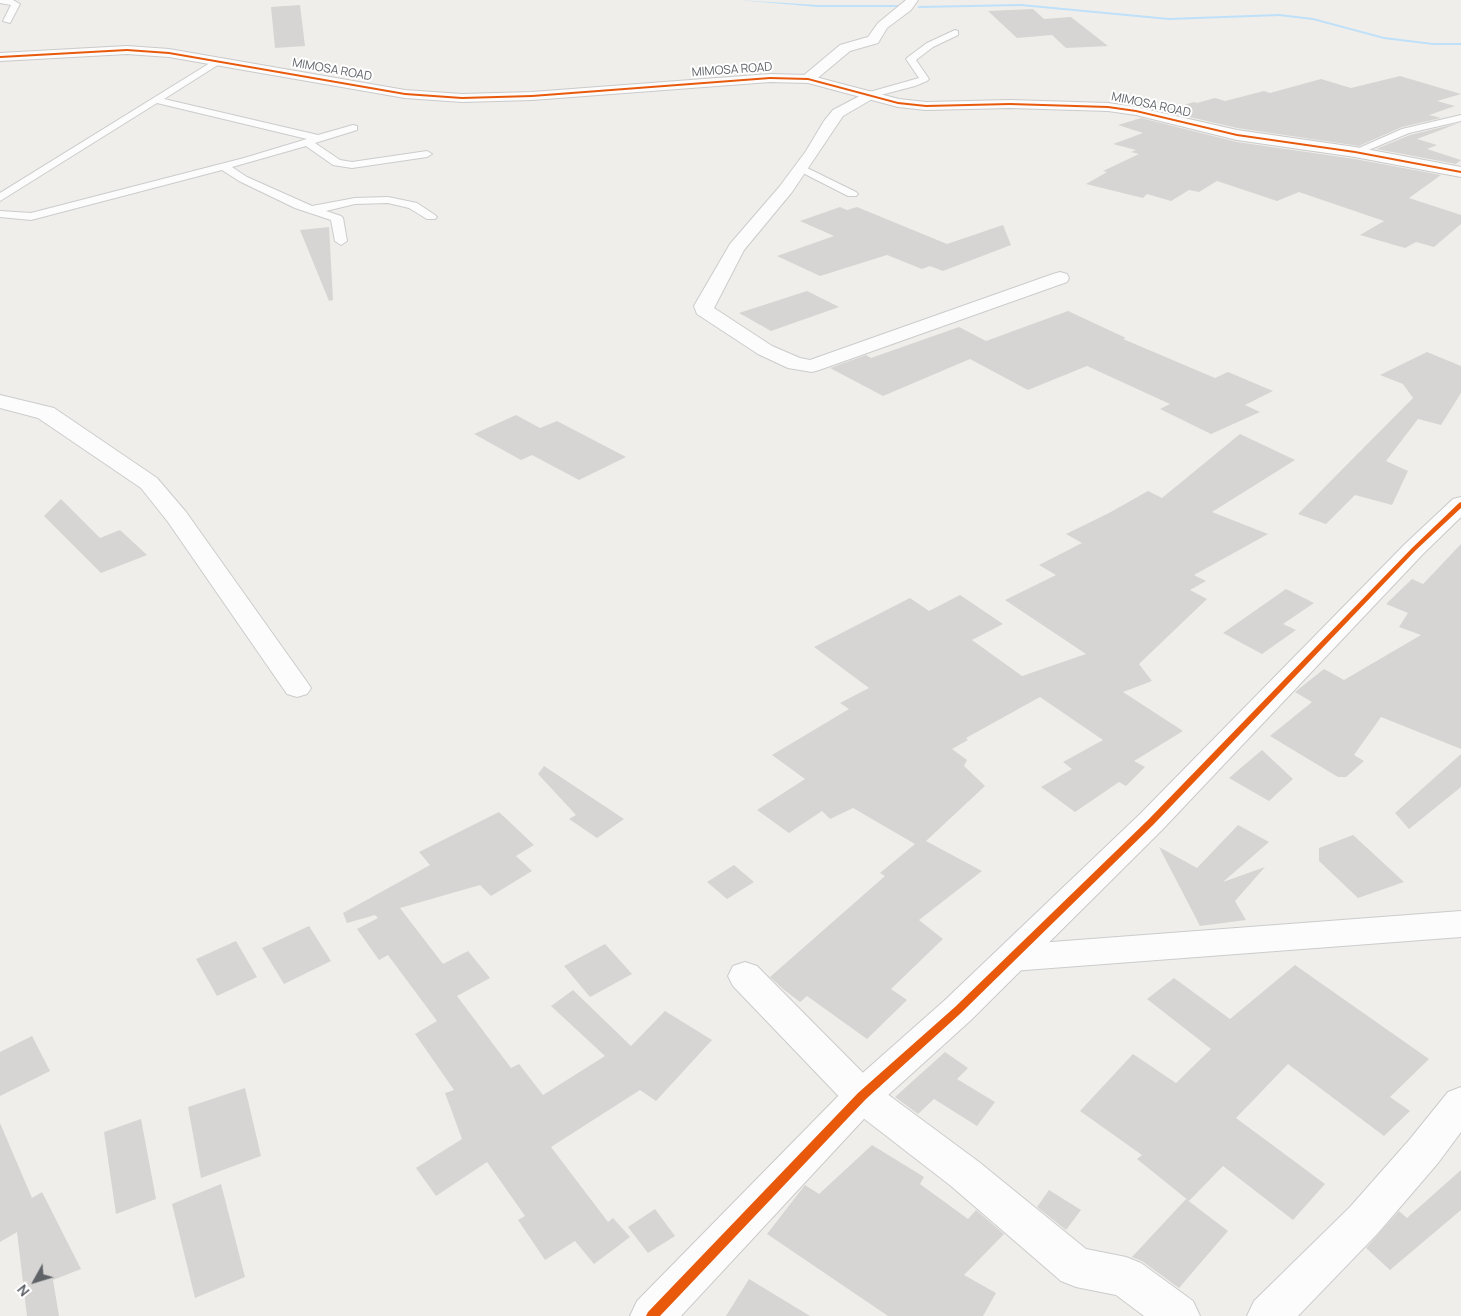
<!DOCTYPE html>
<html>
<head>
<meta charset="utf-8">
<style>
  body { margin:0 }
  #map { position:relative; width:1461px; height:1316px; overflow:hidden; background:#efeeea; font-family:Manrope,sans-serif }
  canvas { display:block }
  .north { position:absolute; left:10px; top:1256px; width:50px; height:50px; -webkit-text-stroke:4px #fff; paint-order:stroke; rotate:231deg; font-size:14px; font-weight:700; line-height:20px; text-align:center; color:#5f6368 }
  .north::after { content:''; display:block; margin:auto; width:18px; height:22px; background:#5f6368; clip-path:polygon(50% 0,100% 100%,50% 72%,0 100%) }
</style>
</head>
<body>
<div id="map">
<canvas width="1461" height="1316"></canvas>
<div class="north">N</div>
</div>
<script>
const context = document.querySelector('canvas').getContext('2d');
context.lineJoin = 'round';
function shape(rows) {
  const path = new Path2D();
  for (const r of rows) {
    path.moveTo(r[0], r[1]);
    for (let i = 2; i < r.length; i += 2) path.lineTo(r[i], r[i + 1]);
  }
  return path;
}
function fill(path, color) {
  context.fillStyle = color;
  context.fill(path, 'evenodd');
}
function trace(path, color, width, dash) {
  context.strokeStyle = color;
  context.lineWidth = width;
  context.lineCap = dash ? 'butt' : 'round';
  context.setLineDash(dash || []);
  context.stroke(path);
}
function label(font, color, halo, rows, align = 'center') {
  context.font = font + ' Manrope,sans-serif';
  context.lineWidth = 4;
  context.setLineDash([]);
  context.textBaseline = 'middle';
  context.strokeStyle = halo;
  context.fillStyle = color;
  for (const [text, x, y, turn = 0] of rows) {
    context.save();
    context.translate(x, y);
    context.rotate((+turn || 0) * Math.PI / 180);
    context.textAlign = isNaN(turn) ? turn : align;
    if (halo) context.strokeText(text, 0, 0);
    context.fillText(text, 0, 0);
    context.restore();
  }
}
fill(shape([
  [738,0,818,5,902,5,904,6,902,7,818,7,738,0],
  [1021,4,1169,18,1279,14,1313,18,1384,37,1433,43,1461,43,1461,45,1433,45,1384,39,1313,20,1279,16,1169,20,1021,6,919,8,917,7,919,6,1021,4]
]), '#bfe0f9');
fill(shape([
  [300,5,305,46,275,48,271,7],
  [1033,9,1044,19,1071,17,1108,46,1066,48,1052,35,1017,38,988,11],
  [1400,76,1461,94,1437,101,1455,106,1429,115,1441,118,1402,127,1359,146,1237,128,1163,111,1194,102,1197,103,1215,98,1225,101,1264,91,1270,93,1321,79,1351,88],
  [1141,118,1237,142,1355,159,1441,175,1409,198,1461,215,1461,224,1434,247,1416,242,1405,248,1360,235,1384,221,1299,192,1277,201,1217,181,1199,192,1189,190,1171,201,1147,194,1143,198,1086,184,1107,172,1103,171,1139,154,1131,152,1136,150,1113,144,1143,133,1118,125],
  [1459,123,1417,139,1437,145,1427,149,1461,160,1456,164,1376,149,1410,135],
  [840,207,847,210,857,207,947,244,1003,225,1011,245,943,271,930,266,922,269,887,255,820,276,777,256,834,236,800,221],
  [329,227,333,300,329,301,300,230],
  [807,291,839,307,771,331,739,313],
  [1068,311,1126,338,1123,339,1215,378,1228,372,1273,391,1245,405,1260,412,1211,434,1160,409,1170,404,1087,366,1028,390,970,359,883,396,830,368,866,355,871,358,959,327,986,341],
  [1427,352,1461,366,1461,393,1441,425,1418,419,1386,461,1408,471,1392,505,1355,495,1326,524,1298,514,1413,398,1403,384,1380,375],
  [516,415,540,428,557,421,626,457,579,480,532,455,521,460,474,434],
  [1240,434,1295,460,1212,512,1268,534,1194,575,1206,581,1190,590,1207,599,1139,664,1152,681,1123,692,1183,731,1134,761,1145,767,1126,786,1119,782,1075,812,1041,787,1072,769,1063,762,1103,740,1040,697,966,738,968,740,952,749,967,760,964,766,985,786,926,841,982,871,919,920,943,939,891,989,907,1000,867,1039,807,996,800,1002,783,989,770,977,885,876,880,873,915,844,853,808,830,819,822,811,789,833,757,810,805,779,772,755,849,709,840,703,869,688,814,647,910,598,929,611,960,595,1003,624,972,640,1022,676,1086,654,1005,600,1056,575,1039,565,1082,543,1066,534,1109,513,1148,491,1162,498],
  [61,499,100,538,120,530,147,555,101,573,44,516],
  [1461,544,1461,749,1381,717,1354,755,1364,761,1346,777,1338,777,1270,736,1312,702,1295,692,1324,669,1344,680,1421,635,1399,627,1408,613,1386,604,1412,579,1423,584],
  [1286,589,1314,603,1283,624,1296,630,1262,654,1223,633],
  [1262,750,1293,779,1269,801,1229,778],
  [1461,754,1461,787,1409,829,1395,813],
  [544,766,624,819,597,838,569,819,576,815,538,774],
  [499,812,534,845,516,856,532,871,491,896,480,885,400,908,443,964,468,951,490,978,457,996,511,1068,519,1064,543,1095,605,1056,551,1006,573,990,631,1046,665,1011,712,1040,656,1101,640,1090,551,1147,608,1222,613,1218,630,1237,594,1264,575,1241,545,1260,518,1220,525,1216,487,1162,436,1196,416,1168,462,1139,445,1093,454,1090,415,1034,437,1021,388,955,379,960,357,929,378,918,375,915,347,923,343,913,430,865,419,852],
  [1238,825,1269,842,1223,882,1265,867,1235,901,1246,920,1200,926,1159,847,1197,868],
  [1353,835,1404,882,1358,898,1319,861,1319,848],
  [734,865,754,882,727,899,707,882],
  [309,926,331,961,284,984,262,948],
  [236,941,257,977,217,996,196,959],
  [605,944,632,974,590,997,564,966],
  [1295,965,1429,1059,1390,1097,1410,1111,1384,1136,1288,1064,1236,1118,1325,1184,1293,1220,1223,1166,1189,1201,1137,1159,1142,1155,1080,1111,1133,1054,1176,1083,1211,1049,1147,999,1174,978,1230,1019],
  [32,1036,50,1071,0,1096,0,1052],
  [945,1052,968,1068,957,1079,995,1102,977,1126,934,1099,918,1114,895,1097],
  [245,1088,261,1156,201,1178,188,1107],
  [141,1119,156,1199,116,1214,104,1132],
  [0,1123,32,1198,42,1192,81,1269,53,1280,59,1316,27,1316,17,1232,0,1242],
  [872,1145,924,1177,920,1184,968,1219,976,1210,1004,1234,964,1275,996,1293,983,1316,888,1316,767,1234,805,1185,819,1194],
  [1461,1170,1461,1210,1390,1270,1366,1248,1399,1211,1407,1218],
  [221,1184,245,1277,195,1298,172,1204],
  [1049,1190,1081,1210,1066,1230,1037,1207],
  [1186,1199,1228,1231,1179,1288,1142,1261,1132,1257],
  [655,1209,675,1236,648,1253,628,1227],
  [749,1279,810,1316,726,1316]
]), '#d6d5d3');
const lane = shape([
  [0,0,13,0,20,4,10,23,3,21,11,5,0,3,0,0],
  [955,30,958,31,958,35,933,47,916,60,929,79,927,81,915,86,869,98,866,97,866,93,919,78,906,59,908,57,927,43,955,30],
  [218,58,223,61,221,63,164,99,318,135,353,125,357,126,357,130,315,143,340,160,352,162,427,151,432,154,427,157,352,168,333,165,306,146,232,167,247,177,312,206,355,198,388,197,417,203,435,215,437,217,435,219,427,219,409,208,388,203,355,204,326,211,341,216,343,218,347,241,341,245,335,241,331,220,295,208,239,181,222,170,31,220,0,217,0,211,31,213,244,158,307,139,157,103,0,201,0,193,218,58],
  [1461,115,1461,121,1409,133,1359,154,1355,155,1350,152,1402,129,1461,115],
  [801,165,856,192,858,194,856,196,848,196,797,170,796,168,797,166,801,165]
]);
const street = shape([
  [906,0,918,0,911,10,887,28,878,43,850,51,813,82,803,82,801,79,803,76,840,45,868,37,878,23,906,0],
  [869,91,874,92,876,95,874,98,843,116,792,192,744,250,714,308,772,346,800,358,810,360,1053,274,1060,272,1067,274,1069,278,1067,282,819,370,812,372,788,368,758,354,697,314,694,306,730,244,780,186,806,151,824,121,833,110,869,91],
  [0,395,54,408,157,478,186,512,307,682,311,688,307,694,297,697,287,694,168,522,141,488,38,418,0,408,0,395],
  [1461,911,1461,937,1012,971,1000,967,995,958,1000,949,1012,945,1461,911],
  [745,962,757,966,875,1085,979,1162,1086,1249,1126,1257,1141,1263,1193,1301,1200,1316,1144,1316,1116,1295,1076,1287,1061,1281,951,1186,849,1107,733,986,728,976,733,966,745,962],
  [1461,1087,1461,1132,1438,1163,1378,1233,1298,1316,1247,1316,1254,1301,1350,1207,1410,1139,1448,1092,1461,1087]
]);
const secondary = shape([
  [127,46,169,49,405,90,462,94,532,92,770,74,808,75,899,99,926,102,1010,100,1108,103,1136,107,1237,130,1355,147,1461,167,1461,177,1355,157,1237,140,1136,115,1108,111,1010,108,926,110,898,107,808,83,770,82,532,100,462,102,405,98,169,57,127,54,0,61,0,53,127,46],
  [1461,497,1461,517,1423,554,1162,830,971,1020,875,1107,681,1316,630,1316,637,1301,849,1085,945,1000,1140,814,1405,544,1453,499,1461,497]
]);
trace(lane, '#cbcccc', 2);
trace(street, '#cbcccc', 2);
trace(secondary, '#cacacb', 2);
fill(lane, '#fdfcfc');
fill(street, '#fdfcfc');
fill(secondary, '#fdfcfc');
fill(shape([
  [127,49,169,52,405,93,462,97,532,95,770,77,808,78,898,102,926,105,1010,103,1108,106,1136,110,1237,134,1355,151,1461,171,1461,173,1355,153,1237,136,1136,112,1108,108,1010,105,926,107,898,104,808,80,770,79,532,97,462,99,405,95,169,54,127,51,0,58,0,56,127,49],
  [1461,502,1461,508,1416,550,1154,824,961,1013,866,1099,660,1316,646,1316,648,1312,858,1093,955,1007,1148,820,1412,548,1459,503,1461,502]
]), '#e8590c');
label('12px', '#5f6368', '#fff', [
  ["MIMOSA ROAD",332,70,10],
  ["MIMOSA ROAD",732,70,-4],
  ["MIMOSA ROAD",1151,105,12]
]);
</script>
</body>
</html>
